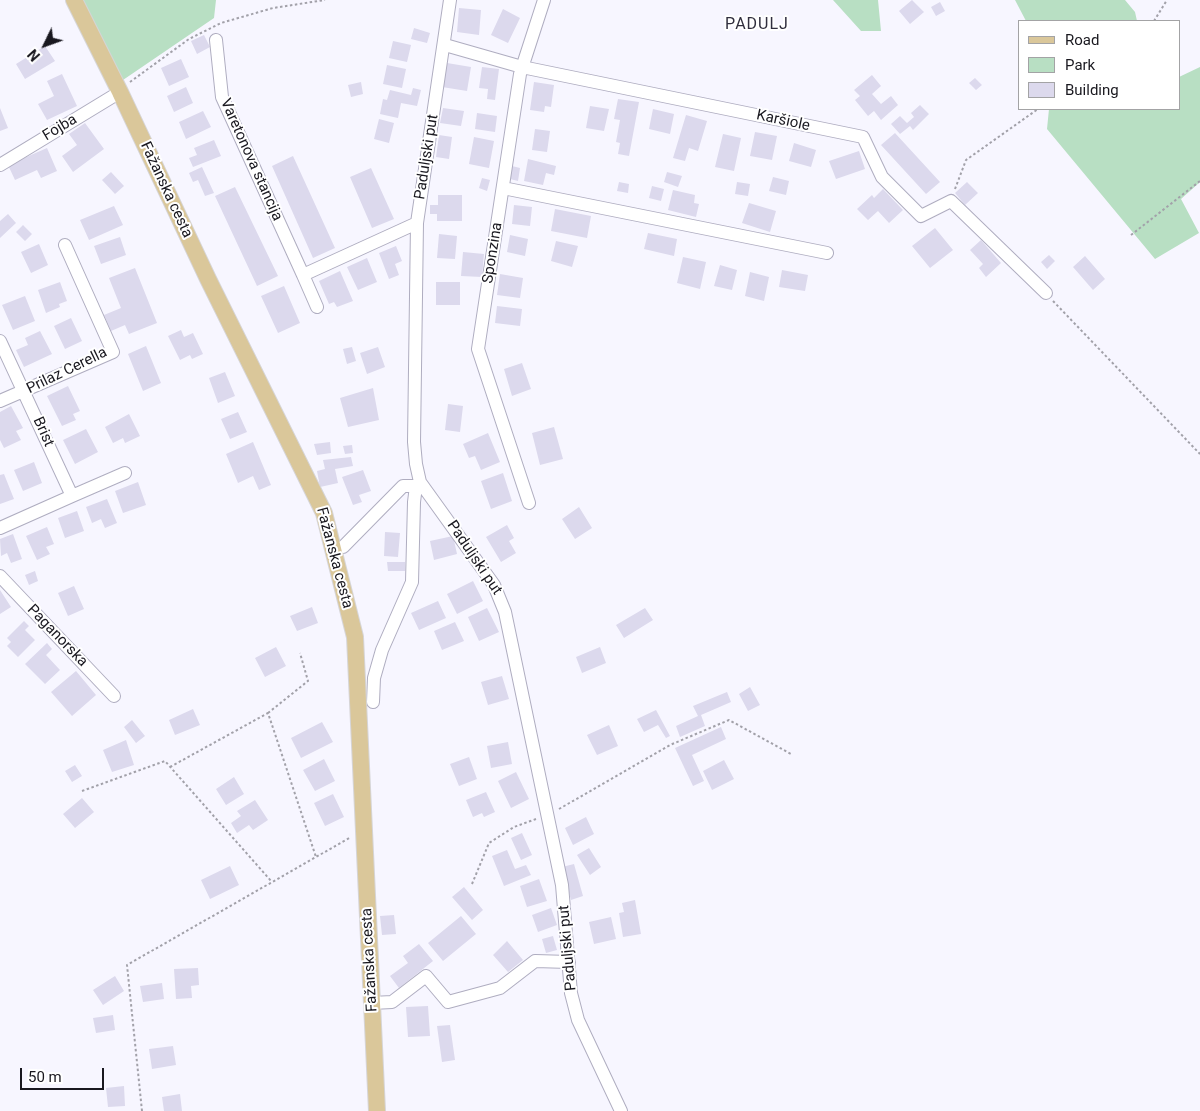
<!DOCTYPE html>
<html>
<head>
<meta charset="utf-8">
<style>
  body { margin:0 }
  #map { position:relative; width:1200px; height:1111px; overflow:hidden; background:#f7f6ff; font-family:Roboto,sans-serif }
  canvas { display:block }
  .legend { position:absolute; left:1018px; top:20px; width:162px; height:90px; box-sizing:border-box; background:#fff; border:1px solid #a3a3a5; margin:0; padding:6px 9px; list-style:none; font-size:15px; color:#19181f }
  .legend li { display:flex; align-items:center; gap:10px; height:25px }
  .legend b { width:25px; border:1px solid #a3a3a5 }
  .north { position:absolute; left:20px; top:20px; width:50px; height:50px; -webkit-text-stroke:4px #fff; paint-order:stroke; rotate:228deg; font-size:14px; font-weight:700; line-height:20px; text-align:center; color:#19181f }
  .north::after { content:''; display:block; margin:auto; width:18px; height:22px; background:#19181f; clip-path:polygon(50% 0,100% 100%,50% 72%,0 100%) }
  .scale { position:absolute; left:20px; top:1068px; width:84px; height:22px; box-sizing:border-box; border:2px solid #19181f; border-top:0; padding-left:6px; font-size:15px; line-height:18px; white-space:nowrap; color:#19181f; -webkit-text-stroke:4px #fff; paint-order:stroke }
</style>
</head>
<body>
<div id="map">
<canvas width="1200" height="1111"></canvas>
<ul class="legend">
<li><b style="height:6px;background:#dac79a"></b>Road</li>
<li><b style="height:14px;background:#b8dfc3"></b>Park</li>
<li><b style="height:14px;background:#dcd9ed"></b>Building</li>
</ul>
<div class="north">N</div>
<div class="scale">50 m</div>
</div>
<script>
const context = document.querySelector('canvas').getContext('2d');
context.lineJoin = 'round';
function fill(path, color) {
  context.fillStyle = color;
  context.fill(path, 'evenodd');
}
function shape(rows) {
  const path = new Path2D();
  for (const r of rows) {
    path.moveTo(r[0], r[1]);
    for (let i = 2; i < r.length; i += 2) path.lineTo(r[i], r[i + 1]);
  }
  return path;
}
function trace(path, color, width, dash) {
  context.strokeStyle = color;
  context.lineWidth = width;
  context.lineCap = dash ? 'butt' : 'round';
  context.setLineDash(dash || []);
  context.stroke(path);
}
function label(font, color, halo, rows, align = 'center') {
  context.font = font + ' Roboto,sans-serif';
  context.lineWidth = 4;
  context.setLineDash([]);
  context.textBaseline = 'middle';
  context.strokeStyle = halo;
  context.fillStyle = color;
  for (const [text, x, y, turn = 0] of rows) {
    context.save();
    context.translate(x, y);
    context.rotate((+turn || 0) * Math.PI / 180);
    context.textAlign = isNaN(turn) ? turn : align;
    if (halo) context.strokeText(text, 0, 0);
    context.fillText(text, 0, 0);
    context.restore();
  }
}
fill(shape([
  [83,0,216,0,214,18,123,80],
  [833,0,878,0,881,31,861,31],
  [1015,0,1125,0,1135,12,1137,21,1026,21],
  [1200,67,1200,182,1181,199,1199,233,1155,259,1047,129,1049,109,1179,109,1179,77]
]), '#b8dfc3');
fill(shape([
  [912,0,924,12,910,24,899,11],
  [940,2,945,11,936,16,931,7],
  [459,8,481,10,479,35,457,32],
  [503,9,520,18,508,43,491,35],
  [414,28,430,33,427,43,411,39],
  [204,35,210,47,197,54,191,41],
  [393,41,411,45,407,62,389,58],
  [45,46,55,61,25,79,16,64],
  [181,59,189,77,169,86,161,68],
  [447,63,471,67,467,91,442,87],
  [387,65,406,69,402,88,383,84],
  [482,67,499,69,495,100,487,99,488,89,479,88],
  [62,74,77,106,47,120,38,104,54,96,47,81],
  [872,75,881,86,872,94,881,104,891,96,898,105,881,120,874,111,868,116,855,100,860,96,854,90],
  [975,78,982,85,976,90,969,83],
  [361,82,363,94,351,97,348,85],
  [534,82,554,85,551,107,545,106,544,112,530,110],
  [186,87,193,103,174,112,167,96],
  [413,88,421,90,417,106,401,103,398,118,380,114,383,99,387,100,390,90,411,95],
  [618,99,639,102,629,156,618,154,620,143,616,142,620,120,614,119],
  [920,105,929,114,913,130,910,126,900,134,891,124,900,116,907,123,914,117,911,113],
  [590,106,609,109,604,131,586,128],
  [0,108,8,128,0,131],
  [443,108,464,111,461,126,440,123],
  [653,109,674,114,670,134,649,129],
  [203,111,211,127,186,139,179,122],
  [477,113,497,116,495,132,475,129],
  [686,115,707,121,698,151,689,148,685,161,673,158],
  [379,119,394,123,389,143,374,139],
  [85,123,104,149,73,172,62,156,77,145,69,134],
  [535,129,550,131,547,152,532,150],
  [755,132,777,136,772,160,750,156],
  [895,133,940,182,926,194,881,145],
  [723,134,741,138,734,171,715,167],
  [439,135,452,137,449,159,436,157],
  [474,137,494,141,489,168,469,164],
  [214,140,221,156,193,167,189,158,197,155,194,148],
  [794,143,816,150,811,167,789,161],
  [47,148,57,171,41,178,37,170,15,180,8,165],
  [859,151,865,169,836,179,829,161],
  [293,156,335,248,313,258,272,166],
  [528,159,556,166,554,175,546,173,543,185,524,181],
  [512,166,520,168,518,181,510,179],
  [202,167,214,193,205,196,198,180,193,182,189,173],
  [371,168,394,219,372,228,350,177],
  [111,172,124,186,115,194,102,180],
  [667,172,682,176,678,187,664,182],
  [773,177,789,181,786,195,769,191],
  [482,178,490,180,487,191,479,188],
  [619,182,629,184,628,193,617,191],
  [737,182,750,184,748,196,735,194],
  [967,182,978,193,965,205,955,193],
  [652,186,664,189,661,201,649,198],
  [235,187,278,276,257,286,215,196],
  [883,189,903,210,889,223,878,211,868,220,857,209,872,195,874,198],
  [673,190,695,195,694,203,699,204,696,217,668,210],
  [438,195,462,195,462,221,437,221,437,214,430,214,430,205,438,205],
  [749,203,776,211,770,232,742,223],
  [514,205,532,207,530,226,512,224],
  [114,206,123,225,89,240,80,220],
  [555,209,591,216,587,238,551,231],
  [8,214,16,223,0,238,0,221],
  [23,225,32,234,25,241,16,232],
  [935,228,953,250,930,268,912,246],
  [648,233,677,239,674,256,644,249],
  [439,234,457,236,455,259,437,258],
  [510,235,528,239,525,256,507,252],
  [120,237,126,255,101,264,94,246],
  [981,240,1001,263,986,277,979,268,983,264,970,250],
  [556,241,578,246,572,267,551,261],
  [39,244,48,265,31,273,21,252],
  [396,246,402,261,395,264,399,275,389,279,379,253],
  [463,252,484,254,482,277,461,276],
  [1049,255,1055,261,1047,269,1041,262],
  [1085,256,1105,279,1093,290,1073,267],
  [683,257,706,262,700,289,677,283],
  [367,258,377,282,358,290,347,267],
  [720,265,737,270,732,290,714,286],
  [135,268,157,323,129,334,125,325,111,331,104,315,121,308,109,278],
  [782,270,808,275,805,291,779,287],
  [340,271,353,301,337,307,334,302,329,304,319,281],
  [750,272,769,277,764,301,745,296],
  [500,274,523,278,520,298,497,295],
  [60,282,67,301,59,304,60,307,46,313,38,290],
  [436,282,460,282,460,305,436,305],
  [284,286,300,323,278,333,261,296],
  [25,296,35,321,13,330,2,305],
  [497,306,522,309,520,326,495,323],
  [71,318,82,341,65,349,54,326],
  [181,330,184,337,193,333,203,354,192,359,190,355,180,360,168,336],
  [40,331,52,354,24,367,16,350,28,345,25,338],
  [146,346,161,383,143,391,128,354],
  [352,347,356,361,347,364,343,349],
  [378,347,385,367,367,374,360,353],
  [522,363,531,389,512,396,504,369],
  [225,372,235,396,218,403,209,378],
  [68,386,80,411,73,414,76,420,62,426,47,396],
  [373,388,379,420,348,427,340,398],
  [448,404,463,406,460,432,445,430],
  [11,406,23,428,16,431,21,440,4,448,0,440,0,412],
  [238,412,247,432,230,439,221,419],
  [129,414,140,436,125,443,123,438,113,443,105,427],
  [554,427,563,459,540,465,532,433],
  [86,429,98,452,75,464,63,440],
  [488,433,500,462,481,470,475,456,469,458,463,444],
  [253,442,271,485,259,490,253,476,238,483,226,454],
  [330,442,331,453,317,455,314,444],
  [352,445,353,453,345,454,343,446],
  [351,457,353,466,335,469,338,483,320,487,317,471,325,469,323,460],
  [34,462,42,483,23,491,14,470],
  [363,470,371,491,359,495,362,502,353,505,342,477],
  [503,473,512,501,491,509,481,481],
  [4,474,14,499,0,504,0,475],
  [138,482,146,505,123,513,115,491],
  [107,499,117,523,105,528,101,519,92,523,86,507],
  [579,507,592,528,575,539,562,519],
  [77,511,84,531,65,538,58,518],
  [507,525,514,538,509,541,516,553,501,562,486,537],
  [47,527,54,544,46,547,50,554,37,560,26,536],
  [385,532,400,533,398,557,384,556],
  [13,534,22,559,11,563,7,553,1,556,0,539],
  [453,536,457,554,434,560,430,541],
  [387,562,405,562,405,571,388,571],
  [35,571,38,581,29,585,25,575],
  [473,581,483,601,457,614,447,594],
  [74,586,84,609,68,616,58,593],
  [0,590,11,607,0,614],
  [438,601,446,618,419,630,411,613],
  [312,607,318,623,297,631,290,616],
  [487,608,499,632,479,641,468,617],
  [645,608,653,620,624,638,616,625],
  [24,621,29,626,25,630,35,640,18,657,7,646,11,642,7,638],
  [455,622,464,641,442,650,434,631],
  [47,643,52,649,46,655,60,670,45,684,25,664],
  [276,647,286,666,265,677,255,658],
  [600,647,606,663,582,673,576,657],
  [76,671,96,695,72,716,51,692],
  [502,676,509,699,488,705,481,682],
  [750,687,760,705,748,711,739,694],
  [727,692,731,702,701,715,705,726,680,737,676,726,698,716,693,706],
  [193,709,200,725,175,735,169,720],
  [656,710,670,736,666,738,658,725,644,732,637,719],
  [132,720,145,736,136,743,124,727],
  [322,722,333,742,301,758,291,738],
  [609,725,618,746,597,755,587,735],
  [721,727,726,739,692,755,704,781,693,786,675,748],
  [126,740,134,765,112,772,103,750],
  [508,742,512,764,491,768,487,746],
  [469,757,477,779,459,786,450,764],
  [324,759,335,781,315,791,303,770],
  [724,760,734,779,712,790,703,771],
  [75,765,82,776,72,782,65,771],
  [516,772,529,799,511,808,498,781],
  [234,777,244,794,226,805,216,789],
  [486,792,495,812,484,817,482,813,473,817,466,800],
  [333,794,344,817,325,826,314,803],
  [82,798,94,812,75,828,63,814],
  [255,800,268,820,253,830,249,825,237,833,231,823,241,816,237,811],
  [586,817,594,834,573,845,565,828],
  [522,833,532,855,521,860,511,838],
  [589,848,601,867,590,875,577,855],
  [507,850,515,869,526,865,531,875,504,886,492,856],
  [574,864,583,896,571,900,562,867],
  [230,866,239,885,210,899,201,880],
  [539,879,547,901,527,907,520,886],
  [464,887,483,910,472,920,452,897],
  [635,900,641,934,623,937,619,913,624,912,622,903],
  [551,908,557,925,538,932,532,915],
  [394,915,396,934,382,935,380,916],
  [461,916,476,934,443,961,428,943],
  [611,917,616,939,594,944,589,922],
  [553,936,557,950,546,953,542,939],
  [507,941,523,960,508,972,493,955],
  [419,944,433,961,399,988,390,976,408,963,403,956],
  [198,968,199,985,191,986,192,998,176,999,174,969],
  [115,976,124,991,103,1005,93,990],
  [162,983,164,999,143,1002,140,986],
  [428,1006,430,1036,408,1037,406,1007],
  [113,1015,115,1030,96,1033,93,1018],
  [450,1025,455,1060,442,1062,437,1026],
  [173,1046,176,1065,152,1069,149,1049],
  [124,1086,125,1106,108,1107,106,1088],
  [180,1094,182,1111,164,1111,162,1097]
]), '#dcd9ed');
const minor = shape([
  [450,0,417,223,414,442,416,464,420,482,494,585,505,612,562,885,571,993,578,1020,621,1111],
  [216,40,222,97,303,275],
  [445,45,522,67,863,137,882,177,921,216,951,201,1046,293],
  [0,165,120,92],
  [503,188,827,253],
  [317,307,303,275,417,223],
  [0,341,72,496,0,528],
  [0,401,113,352,65,245],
  [72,496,125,473],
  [529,503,478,349,520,74,544,0],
  [343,547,403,486,416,486],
  [0,576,114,696],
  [373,702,374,678,382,650,412,582,414,502,416,486,420,482],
  [372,1003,392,1002,426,976,448,1002,500,988,535,961,569,962]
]);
const major = shape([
  [74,0,120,92,208,279,324,513,355,637,377,1111]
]);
trace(minor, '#afadc0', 14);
trace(major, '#d6d5d7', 18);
trace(shape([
  [1154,21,1167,0],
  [130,82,189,39,221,23,273,8,325,0],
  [955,189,966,160,1038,109],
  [1131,235,1200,181],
  [1053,301,1200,454],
  [268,713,308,681,300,653],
  [170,767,268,713,316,857],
  [82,791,165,761,272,882],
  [559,809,670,745,729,720,791,754],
  [472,884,489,843,514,827,536,819],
  [142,1111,127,965,351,837]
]), '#a2a1a9', 2, [2.5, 2.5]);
trace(minor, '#fff', 12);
trace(major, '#dac79a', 16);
label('15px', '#19181f', '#fff', [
  ["Karšiole",783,121,12],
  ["Fojba",60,128,-31],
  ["Paduljski put",427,157,-81],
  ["Varetonova stancija",251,160,66],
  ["Fažanska cesta",166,190,65],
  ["Sponzina",493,253,-81],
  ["Prilaz Cerella",67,371,-26],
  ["Brist",43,432,66],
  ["Fažanska cesta",334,558,75],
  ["Paduljski put",474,558,56],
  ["Paganorska",57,636,46],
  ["Paduljski put",568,948,-95],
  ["Fažanska cesta",370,960,-93]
]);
context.letterSpacing = '1px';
label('16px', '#302e3e', '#fff', [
  ["PADULJ",757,25]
]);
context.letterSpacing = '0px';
</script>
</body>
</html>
